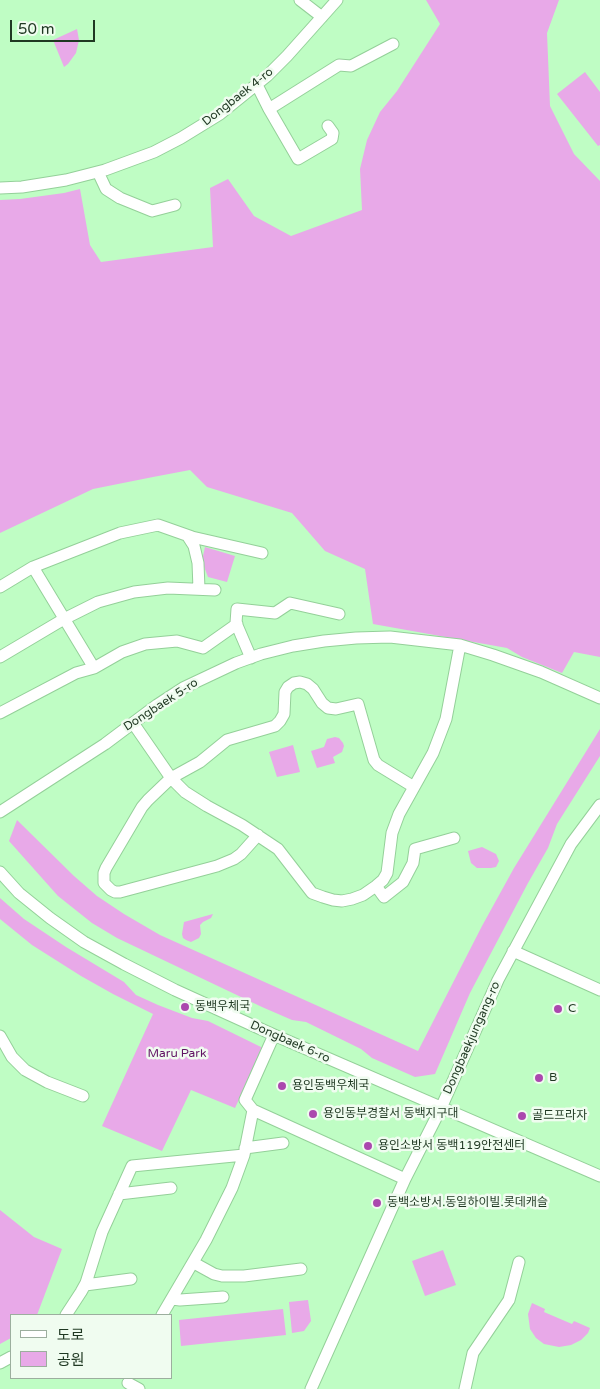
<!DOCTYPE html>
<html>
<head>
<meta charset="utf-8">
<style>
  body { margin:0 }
  #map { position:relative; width:600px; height:1389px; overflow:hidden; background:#bffdc4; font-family:"Varela Round","Noto Sans KR",sans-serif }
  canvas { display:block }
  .legend { position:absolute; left:10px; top:1314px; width:162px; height:65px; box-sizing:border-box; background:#f0fcf0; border:1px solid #9cae9e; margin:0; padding:6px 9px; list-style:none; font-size:15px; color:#1f3822 }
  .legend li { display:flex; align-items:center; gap:10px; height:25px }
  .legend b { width:25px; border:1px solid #9cae9e }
  .scale { position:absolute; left:10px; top:20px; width:85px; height:22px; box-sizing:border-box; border:2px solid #1f3822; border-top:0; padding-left:6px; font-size:15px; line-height:18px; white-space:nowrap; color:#1f3822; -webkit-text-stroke:4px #f0fcf0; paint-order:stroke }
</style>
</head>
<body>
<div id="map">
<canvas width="600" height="1389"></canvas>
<ul class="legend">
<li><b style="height:6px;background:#fff"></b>도로</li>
<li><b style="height:14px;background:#e8a9e8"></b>공원</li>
</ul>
<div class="scale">50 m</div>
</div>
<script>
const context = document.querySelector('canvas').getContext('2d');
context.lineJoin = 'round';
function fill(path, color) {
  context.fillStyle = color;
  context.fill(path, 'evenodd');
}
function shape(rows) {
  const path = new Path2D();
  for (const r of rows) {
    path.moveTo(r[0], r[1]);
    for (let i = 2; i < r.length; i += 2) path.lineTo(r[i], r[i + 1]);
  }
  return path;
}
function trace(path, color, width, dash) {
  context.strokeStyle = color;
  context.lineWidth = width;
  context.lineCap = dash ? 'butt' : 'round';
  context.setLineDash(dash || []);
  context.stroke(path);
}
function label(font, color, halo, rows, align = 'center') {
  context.font = font + ' "Varela Round","Noto Sans KR",sans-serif';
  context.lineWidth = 5;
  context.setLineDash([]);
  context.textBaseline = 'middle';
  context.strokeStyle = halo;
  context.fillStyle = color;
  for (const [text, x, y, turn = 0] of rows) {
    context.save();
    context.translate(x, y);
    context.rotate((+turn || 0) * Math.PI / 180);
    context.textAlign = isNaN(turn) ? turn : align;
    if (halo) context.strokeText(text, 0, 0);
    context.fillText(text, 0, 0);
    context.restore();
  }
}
fill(shape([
  [426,0,559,0,547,33,550,106,574,154,600,181,600,657,574,652,562,673,522,657,507,648,373,624,365,569,325,551,292,513,207,487,190,470,153,477,93,489,0,533,0,200,20,199,64,193,80,189,90,245,101,262,213,247,210,188,228,179,254,216,291,236,362,210,360,169,367,140,380,112,397,91,440,24],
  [77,29,79,40,76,53,68,64,64,67,53,40],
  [585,72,600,92,600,145,598,146,557,94],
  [205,547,235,556,227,582,208,577,203,564,203,556],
  [600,729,600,756,557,824,548,848,528,883,490,955,470,993,435,1074,415,1077,372,1058,361,1049,306,1022,292,1020,262,1007,117,938,92,923,58,896,9,841,17,820,74,876,97,896,124,914,160,935,418,1051,482,926,514,868],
  [335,737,339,738,343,743,344,746,342,752,333,757,335,763,317,768,311,751,324,747,327,739],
  [293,745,300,772,277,777,269,752],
  [482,847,496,854,499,861,496,867,491,868,477,868,471,863,468,851],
  [0,898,24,919,66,947,124,982,136,995,158,1005,192,1018,208,1021,263,1048,235,1108,191,1090,162,1151,102,1126,153,1014,113,994,81,976,32,945,0,919],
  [213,914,211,918,203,922,200,925,201,934,199,938,191,942,186,940,183,938,182,934,184,922],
  [0,1210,34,1237,62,1249,37,1315,11,1315,11,1338,0,1344],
  [443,1250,456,1285,425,1296,412,1261],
  [308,1300,311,1321,304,1331,292,1333,289,1302],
  [532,1303,545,1309,544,1312,572,1324,574,1321,590,1328,588,1333,581,1340,571,1345,559,1347,544,1344,536,1338,530,1329,528,1314],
  [283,1309,286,1335,181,1346,179,1320]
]), '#e8a9e8');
const minor = shape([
  [300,0,322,17],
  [257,85,269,109,298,159,332,139,333,133,328,126],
  [269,109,339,65,351,66,393,44],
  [98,172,106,189,120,198,152,211,175,205],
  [0,188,22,187,66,180,105,170,154,152,181,138,220,114,267,76,287,56,337,0],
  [187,535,194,546,198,563,199,589],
  [33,567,94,668],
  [0,587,33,567,120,533,158,525,192,537,262,553],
  [0,657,64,619,98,602,134,592,168,588,215,590],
  [251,658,236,623,237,609,275,613,290,603,339,614],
  [0,713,76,673,94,668,122,652,145,644,177,641,203,648,237,624],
  [133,723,171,778,185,792,207,806,242,825,278,849,312,893,323,897,333,900,342,901,352,899,363,895,376,886,383,880,387,873,392,833,399,814,433,753,446,719,460,645],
  [0,812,105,744,157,705,183,688,236,663,261,654,293,646,324,641,356,638,390,637,460,645,493,655,541,672,600,698],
  [258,835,241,854,234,859,217,866,120,892,115,892,111,890,104,883,104,873,106,868,142,807,148,800,171,778,200,762,227,740,275,726,280,721,284,714,285,692,288,687,294,683,300,682,307,684,313,689,322,703,328,708,336,709,358,704,374,760,378,765,414,787],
  [0,872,19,893,50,918,84,942,124,964,175,990,274,1035,600,1176],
  [376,886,384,897,403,882,413,863,415,849,454,838],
  [513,951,600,990],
  [274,1035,245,1100,253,1110,405,1179],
  [0,1036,12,1057,25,1070,47,1082,83,1096],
  [245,1148,283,1143],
  [119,1194,171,1188],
  [194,1263,214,1274,222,1276,244,1276,301,1269],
  [85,1285,131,1279],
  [172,1299,180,1300,223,1297],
  [66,1315,81,1292,86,1283,102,1232,132,1166,244,1155],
  [162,1315,206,1240,232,1188,244,1155,253,1110],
  [0,1363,11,1357],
  [128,1383,139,1389],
  [311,1389,405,1179,441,1108,498,980,571,844,600,805],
  [465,1389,473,1353,509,1300,519,1262]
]);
trace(minor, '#94d099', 13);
trace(minor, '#fff', 11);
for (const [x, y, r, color] of [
  [185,1007,5,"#ab48ae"],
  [558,1009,5,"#ab48ae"],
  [539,1078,5,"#ab48ae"],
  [282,1086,5,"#ab48ae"],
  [313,1114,5,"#ab48ae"],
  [522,1116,5,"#ab48ae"],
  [368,1146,5,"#ab48ae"],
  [377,1203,5,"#ab48ae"]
]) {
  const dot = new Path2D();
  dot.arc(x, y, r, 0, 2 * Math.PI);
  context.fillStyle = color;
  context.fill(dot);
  trace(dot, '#f0fcf0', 2);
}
label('12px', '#1f3822', '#f0fcf0', [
  ["Dongbaek 4-ro",238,97,-38],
  ["Dongbaek 5-ro",161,705,-33],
  ["Dongbaekjungang-ro",472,1038,-66],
  ["Dongbaek 6-ro",290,1042,24]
]);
label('12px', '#1f3822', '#f0fcf0', [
  ["동백우체국",195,1007],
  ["C",568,1009],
  ["B",549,1078],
  ["용인동백우체국",292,1086],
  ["용인동부경찰서 동백지구대",323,1114],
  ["골드프라자",532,1116],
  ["용인소방서 동백119안전센터",378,1146],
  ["동백소방서.동일하이빌.롯데캐슬",387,1203]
], 'left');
label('12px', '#611364', '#f0fcf0', [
  ["Maru Park",177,1054]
]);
</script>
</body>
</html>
